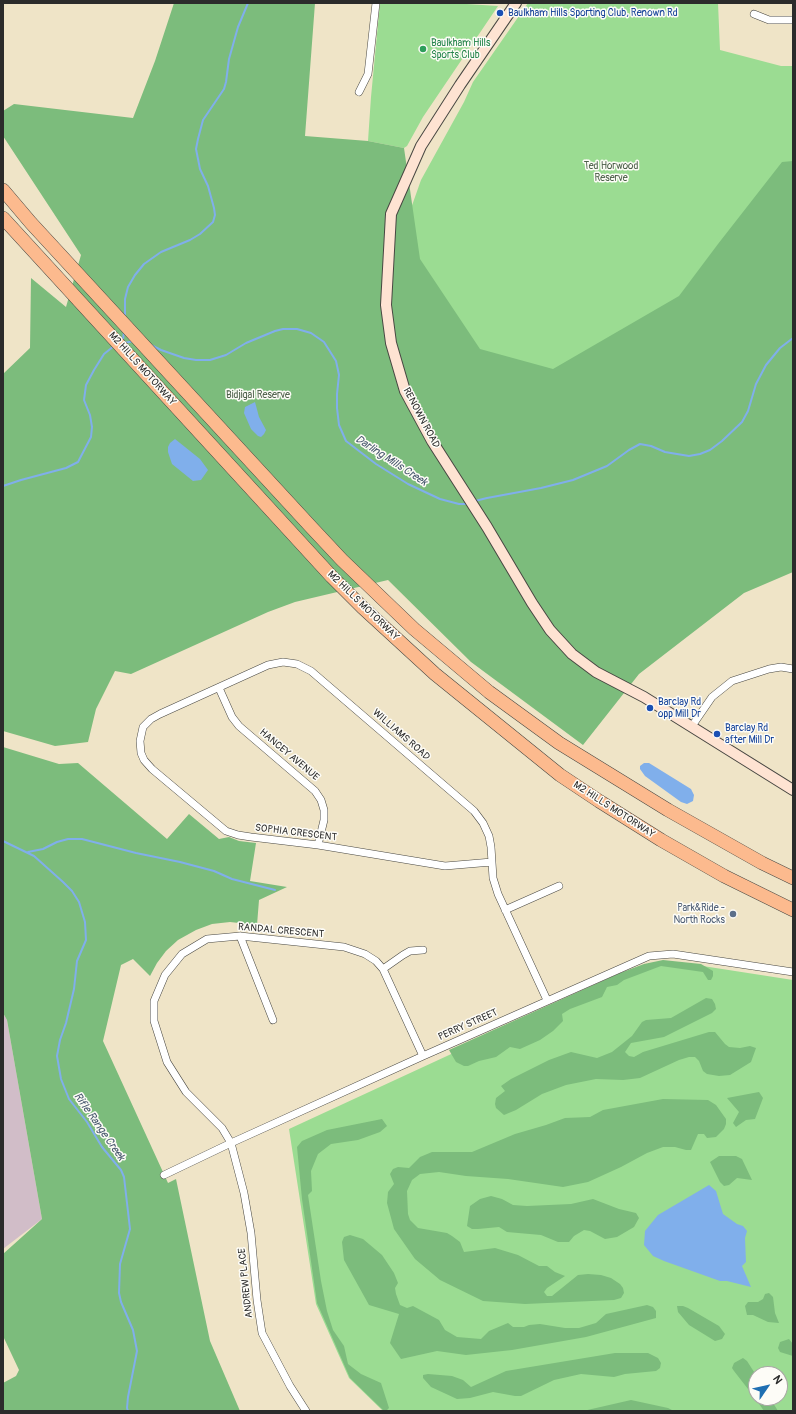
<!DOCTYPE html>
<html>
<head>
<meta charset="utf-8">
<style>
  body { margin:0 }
  #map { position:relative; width:796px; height:1414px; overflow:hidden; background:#efe4c7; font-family:Pangolin,sans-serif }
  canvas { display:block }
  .frame { position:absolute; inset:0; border:4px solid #2b2b2b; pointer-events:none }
  .north { position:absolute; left:748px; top:1366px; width:40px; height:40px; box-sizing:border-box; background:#fdfcf7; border:1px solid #a9a8a5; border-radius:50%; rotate:56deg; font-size:11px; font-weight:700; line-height:16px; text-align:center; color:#2b2b2b }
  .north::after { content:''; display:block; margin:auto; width:14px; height:18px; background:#1f6fb2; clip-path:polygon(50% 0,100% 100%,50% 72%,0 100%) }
</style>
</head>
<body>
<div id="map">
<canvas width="796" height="1414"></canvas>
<div class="frame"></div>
<div class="north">N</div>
</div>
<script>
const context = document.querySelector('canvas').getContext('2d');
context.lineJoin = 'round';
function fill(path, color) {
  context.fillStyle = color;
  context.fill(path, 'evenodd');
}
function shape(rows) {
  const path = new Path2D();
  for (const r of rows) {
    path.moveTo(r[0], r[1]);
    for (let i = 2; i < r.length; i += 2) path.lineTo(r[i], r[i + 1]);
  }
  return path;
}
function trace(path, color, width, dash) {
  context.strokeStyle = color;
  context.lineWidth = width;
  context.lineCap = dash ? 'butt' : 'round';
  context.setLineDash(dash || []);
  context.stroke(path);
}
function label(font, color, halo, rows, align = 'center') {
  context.font = font + ' Pangolin,sans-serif';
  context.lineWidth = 3;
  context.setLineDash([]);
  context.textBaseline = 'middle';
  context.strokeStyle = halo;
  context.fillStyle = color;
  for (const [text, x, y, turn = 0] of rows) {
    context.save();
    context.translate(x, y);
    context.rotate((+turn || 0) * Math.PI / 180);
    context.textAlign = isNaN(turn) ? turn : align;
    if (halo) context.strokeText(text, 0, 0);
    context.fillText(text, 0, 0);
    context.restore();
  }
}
fill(shape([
  [3,1013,7,1020,42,1219,3,1249]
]), '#d1bdc8');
fill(shape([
  [380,3,451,3,498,6,423,117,407,146,404,148,368,141,371,97],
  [528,3,718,3,720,50,781,66,793,66,793,202,574,394,502,374,396,272,409,214,421,180,464,102,473,82],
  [655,962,677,962,793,980,793,1411,383,1411,349,1378,316,1304,289,1129,633,970],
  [756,1374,780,1374,780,1398,756,1398]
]), '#9bdc92');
fill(shape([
  [174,3,315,3,305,136,368,141,404,148,420,259,480,349,553,369,679,296,718,244,782,162,793,161,793,572,744,593,639,674,583,745,471,662,388,580,295,602,268,612,131,674,115,671,96,709,88,742,55,746,3,731,3,374,30,348,31,278,66,307,81,255,3,136,3,111,14,104,133,118,155,61],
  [3,747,59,764,78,763,167,839,189,814,219,839,229,837,239,841,256,843,250,881,287,887,259,900,257,925,230,922,212,924,196,930,178,940,166,951,157,963,150,976,133,959,121,965,103,1041,168,1183,176,1179,210,1341,240,1411,3,1411,3,1383,16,1376,19,1370,3,1336,3,1254,42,1219,7,1020,3,1013],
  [663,960,701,964,713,971,713,976,711,980,708,980,703,972,661,966,624,980,617,985,607,987,602,997,570,1009,562,1014,563,1021,553,1031,540,1040,520,1049,510,1047,496,1057,479,1061,468,1066,464,1066,456,1062,449,1050,620,973,644,964],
  [706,998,712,999,715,1004,716,1009,712,1013,664,1037,631,1043,625,1052,629,1056,634,1057,643,1052,709,1032,715,1032,725,1044,729,1047,740,1048,750,1046,756,1048,751,1062,730,1075,719,1076,707,1074,703,1071,699,1061,695,1057,689,1057,679,1060,640,1078,623,1080,596,1079,566,1085,542,1094,516,1110,504,1115,496,1108,495,1104,496,1098,505,1091,501,1086,511,1079,549,1060,571,1052,597,1058,612,1052,632,1036,642,1022,646,1020,671,1018],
  [759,1092,763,1098,755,1119,746,1120,736,1127,733,1123,739,1112,727,1098],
  [663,1099,708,1100,716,1105,726,1119,726,1124,724,1129,716,1137,707,1138,704,1134,698,1134,691,1150,686,1150,675,1147,663,1147,647,1153,621,1167,588,1182,563,1187,508,1179,466,1176,439,1172,420,1174,412,1180,407,1191,408,1214,410,1220,418,1228,447,1233,452,1236,460,1242,464,1252,495,1248,518,1255,539,1266,547,1266,555,1272,565,1276,547,1288,544,1292,547,1296,552,1296,578,1275,588,1274,601,1275,611,1278,620,1284,623,1288,624,1293,621,1298,614,1300,525,1304,483,1301,440,1280,415,1259,394,1229,387,1203,388,1192,394,1184,390,1174,393,1169,398,1167,409,1168,420,1157,432,1152,472,1152,515,1134,546,1125,565,1118,590,1117,603,1110],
  [382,1119,387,1126,380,1132,358,1140,331,1144,318,1154,311,1171,312,1191,308,1195,321,1281,327,1311,333,1330,344,1346,348,1364,361,1374,381,1383,389,1408,386,1411,384,1411,350,1378,317,1303,302,1199,297,1147,302,1141,327,1130],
  [719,1156,736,1156,742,1159,752,1180,737,1178,729,1185,724,1186,720,1182,710,1162],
  [491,1196,502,1199,513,1205,527,1206,571,1204,593,1199,619,1209,636,1213,639,1218,634,1227,617,1237,605,1239,590,1231,584,1230,574,1236,569,1242,558,1242,541,1235,507,1232,499,1227,478,1229,472,1229,467,1226,470,1206,480,1199],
  [350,1235,363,1239,382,1255,394,1273,398,1283,395,1288,396,1294,400,1305,407,1308,413,1306,439,1320,445,1330,457,1337,481,1339,489,1331,508,1323,513,1327,524,1327,529,1325,540,1324,565,1328,579,1328,596,1323,606,1314,647,1305,653,1307,656,1311,656,1318,586,1337,512,1350,466,1355,437,1351,401,1359,390,1343,399,1314,369,1305,344,1260,342,1242,344,1237],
  [769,1293,773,1297,775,1313,779,1323,768,1322,753,1315,747,1315,745,1306,748,1302,758,1302,763,1299,765,1294],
  [677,1306,683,1306,688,1308,719,1326,725,1334,722,1339,715,1341,689,1325,678,1312],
  [789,1339,793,1344,793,1356,780,1352,778,1348,780,1342],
  [615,1353,648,1353,658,1358,661,1363,660,1368,656,1371,625,1374,614,1377,581,1374,554,1380,521,1396,515,1396,493,1392,470,1398,457,1399,431,1387,423,1378,423,1375,428,1374,452,1376,463,1380,471,1387,506,1371],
  [743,1358,747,1361,756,1375,756,1398,770,1398,778,1411,764,1411,755,1398,734,1371,732,1368,734,1363],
  [631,1400,668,1408,674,1411,553,1411,583,1411]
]), '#7cbc7c');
fill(shape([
  [255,402,259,417,266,430,264,434,261,437,258,436,251,429,244,413,245,407],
  [175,439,200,459,208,470,201,480,193,481,172,464,168,452,168,447,170,443],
  [644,763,649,763,691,789,694,795,693,801,687,804,681,802,645,776,640,769,640,766],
  [709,1185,716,1191,723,1214,737,1224,743,1226,747,1231,745,1238,746,1262,742,1266,751,1287,727,1281,720,1281,664,1261,653,1256,644,1245,645,1231,658,1215]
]), '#80afeb');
trace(shape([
  [125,317,125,299,128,287,135,275,144,264,161,252,190,240,200,234,213,222,215,215,214,208,208,186,200,169,196,149,198,139,203,120,224,89,226,82,229,59,238,27,248,3],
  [123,340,124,331],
  [124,343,134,341],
  [151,345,161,350,184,358,196,360,210,360,226,355,246,343,275,331,283,329,297,329,311,333,324,342,336,361,339,375,337,394,337,408,339,425,346,441,376,464,408,484,440,499,459,504,467,504],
  [3,486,21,480,66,468,78,462,91,437,92,427,90,415,84,400,86,385,94,370,104,354,114,346],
  [475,501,487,498,541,488,573,480,607,466,629,450,640,444,651,446,665,452,689,456,700,454,710,450,722,441,742,422,748,411,756,384,766,365,780,348,793,338],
  [3,841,34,856,63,882,72,891,79,902,85,922,86,940,77,961,74,989,66,1023,60,1040,57,1056,61,1079,69,1099,87,1122,102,1147,121,1170,124,1177,130,1229,120,1264,119,1293,121,1302,133,1330,137,1351,128,1397,127,1408,128,1411],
  [28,852,43,849,57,842,68,839,82,839,136,853,180,862,214,871,232,879,275,890]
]), '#80afeb', 2);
const minor = shape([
  [754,14,769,20,793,20],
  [359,92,368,74,376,3],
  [219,688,232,717,239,726,315,791,321,800,324,810,324,820,318,845],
  [692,726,712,697,732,681,769,669,781,667,793,669],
  [492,862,445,866,318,845,251,837,238,835,226,831,152,769,144,760,141,753,140,741,143,727,151,719,160,714,268,665,283,662,297,664,311,671,474,811,483,823,489,836,491,847,493,878,498,894,547,1000],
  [505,910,559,886],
  [240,936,273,1020],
  [383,969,403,955,410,951,423,950],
  [164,1175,231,1143,423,1056,649,956,673,954,793,972],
  [306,1411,290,1386,262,1333,257,1300,251,1233,244,1193,231,1143,222,1128,186,1092,167,1062,154,1021,154,1001,165,975,182,954,207,939,240,936,344,947,365,954,376,961,383,969,423,1056]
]);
const secondary = shape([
  [516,3,460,85,421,146,391,214,386,305,391,343,405,391,432,441,487,527,532,603,550,630,572,654,596,672,644,697,793,790]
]);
const motorway = shape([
  [3,190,31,223,312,528,342,560,414,629,489,692,559,743,668,810,762,863,793,878],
  [3,218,332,577,362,607,435,674,560,775,599,801,661,840,724,876,793,910]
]);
trace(minor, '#484742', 8);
trace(secondary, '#484742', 12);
trace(motorway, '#484742', 14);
trace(minor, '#fff', 7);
trace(secondary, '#fee3d2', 10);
trace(motorway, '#fcba8e', 13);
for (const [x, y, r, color] of [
  [500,13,4,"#1a4fb4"],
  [423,49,4,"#2e9e5b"],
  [650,708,4,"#1a4fb4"],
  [717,734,4,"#1a4fb4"],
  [733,914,4,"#5c6f8a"]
]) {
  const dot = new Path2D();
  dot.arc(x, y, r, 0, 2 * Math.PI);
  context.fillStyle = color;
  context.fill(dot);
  trace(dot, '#fdfcf7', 1.5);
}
label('10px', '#164399', '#fdfcf7', [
  ["Baulkham Hills Sporting Club, Renown Rd",508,13],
  ["Barclay Rd",658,702],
  ["opp Mill Dr",658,714],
  ["Barclay Rd",725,728],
  ["after Mill Dr",725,740]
], 'left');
label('10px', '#27864d', '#fdfcf7', [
  ["Baulkham Hills",431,43],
  ["Sports Club",431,55]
], 'left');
label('10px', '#4d604a', '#fdfcf7', [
  ["Ted Horwood",611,166],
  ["Reserve",611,178],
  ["Bidjigal Reserve",258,395]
]);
label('10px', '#2b2b2b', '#fdfcf7', [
  ["M2 HILLS MOTORWAY",142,369,48],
  ["RENOWN ROAD",421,418,62],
  ["M2 HILLS MOTORWAY",363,606,44],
  ["WILLIAMS ROAD",401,735,41],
  ["HANCEY AVENUE",289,755,40],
  ["M2 HILLS MOTORWAY",614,810,33],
  ["SOPHIA CRESCENT",296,833,7],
  ["RANDAL CRESCENT",281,931,5],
  ["PERRY STREET",468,1025,-24],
  ["ANDREW PLACE",246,1283,-96]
]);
label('10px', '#4e5e75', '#fdfcf7', [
  ["Park&Ride -",725,908],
  ["North Rocks",725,920]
], 'right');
label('italic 11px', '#49596e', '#fdfcf7', [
  ["Darling Mills Creek",391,461,33],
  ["Rifle Range Creek",99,1127,55]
]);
</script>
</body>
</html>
